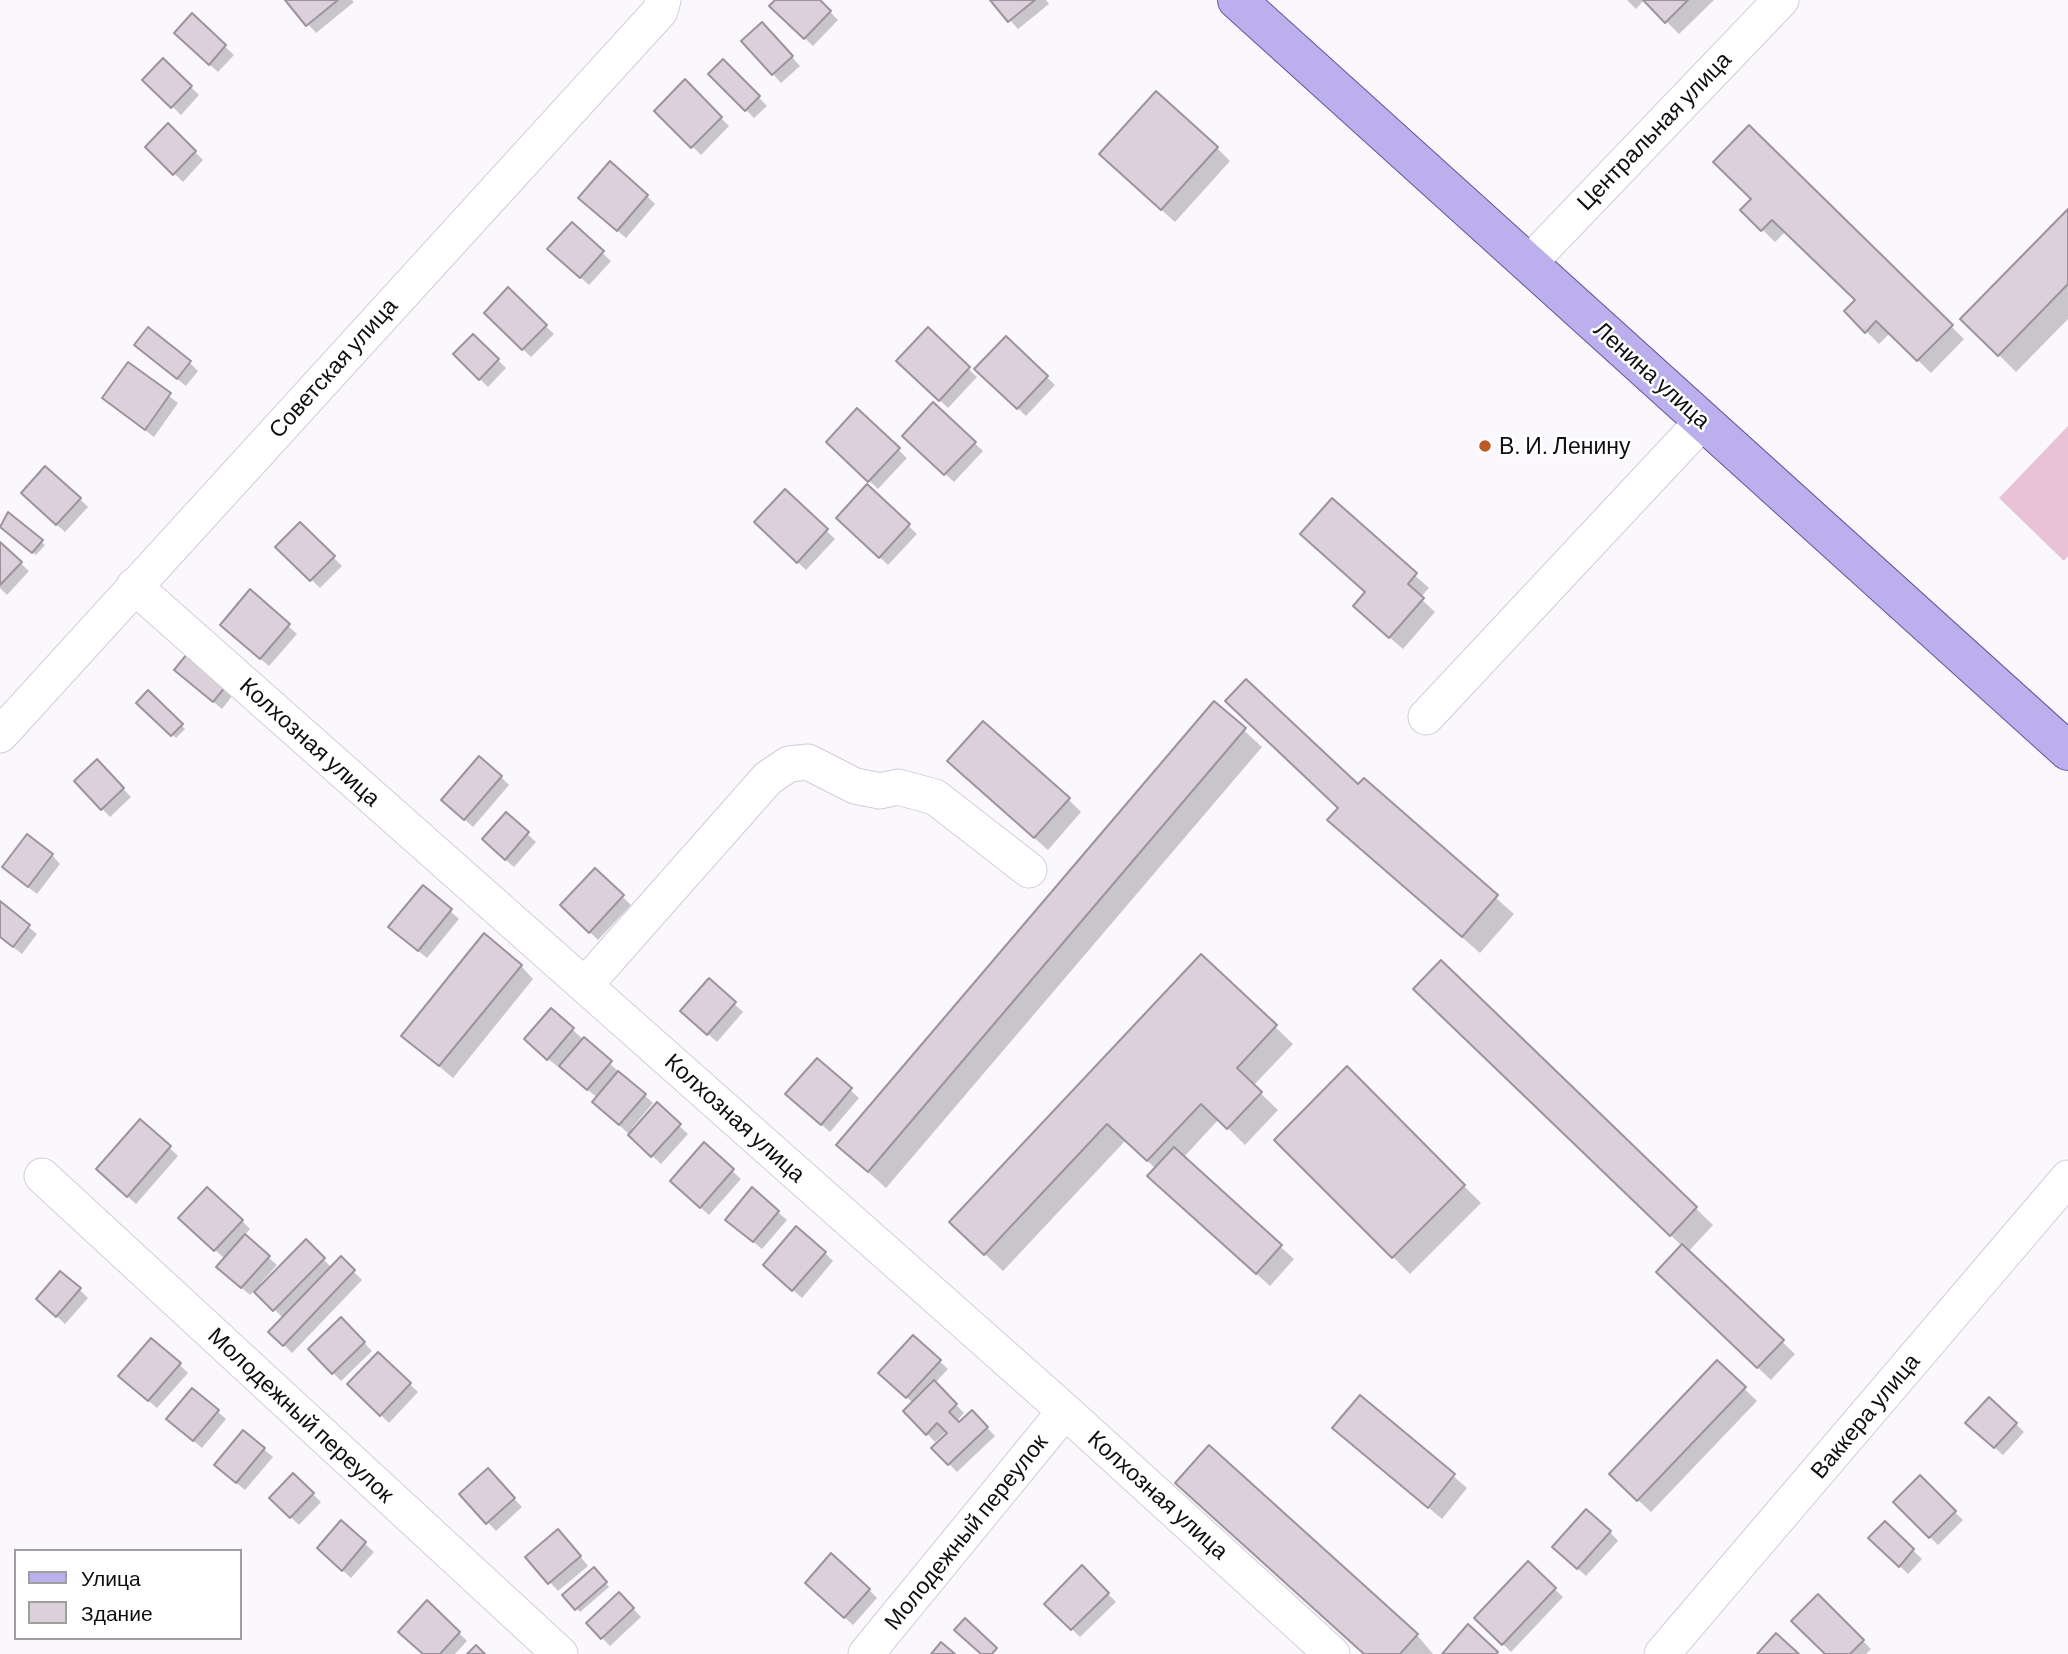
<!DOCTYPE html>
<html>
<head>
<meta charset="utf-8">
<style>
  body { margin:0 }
  #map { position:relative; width:2068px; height:1654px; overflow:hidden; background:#fbf8fd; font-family:Barlow,sans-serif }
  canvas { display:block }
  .legend { position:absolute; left:14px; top:1549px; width:228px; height:91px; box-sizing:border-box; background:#fff; border:2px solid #9f9fa0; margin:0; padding:9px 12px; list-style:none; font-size:21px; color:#100e12 }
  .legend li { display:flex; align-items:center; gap:14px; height:35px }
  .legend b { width:35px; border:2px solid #9f9fa0 }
</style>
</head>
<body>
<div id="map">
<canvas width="2068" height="1654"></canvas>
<ul class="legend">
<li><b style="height:9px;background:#bbb0ed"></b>Улица</li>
<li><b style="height:19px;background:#dcd0db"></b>Здание</li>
</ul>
</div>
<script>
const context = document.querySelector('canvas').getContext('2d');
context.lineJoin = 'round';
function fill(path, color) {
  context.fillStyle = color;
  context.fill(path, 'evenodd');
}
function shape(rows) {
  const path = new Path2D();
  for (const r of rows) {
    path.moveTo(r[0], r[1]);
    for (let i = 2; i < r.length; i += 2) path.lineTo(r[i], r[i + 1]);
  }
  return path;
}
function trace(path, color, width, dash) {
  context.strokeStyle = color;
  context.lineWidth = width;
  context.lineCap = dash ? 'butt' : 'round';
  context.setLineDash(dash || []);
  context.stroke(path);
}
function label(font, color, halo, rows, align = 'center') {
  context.font = font + ' Barlow,sans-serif';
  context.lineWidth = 5;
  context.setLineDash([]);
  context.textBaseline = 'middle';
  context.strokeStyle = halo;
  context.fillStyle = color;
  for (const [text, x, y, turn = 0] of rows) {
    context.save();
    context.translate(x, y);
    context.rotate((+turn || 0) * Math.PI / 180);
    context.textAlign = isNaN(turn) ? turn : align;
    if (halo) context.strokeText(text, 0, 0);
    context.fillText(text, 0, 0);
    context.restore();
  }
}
fill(shape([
  [2068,426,2068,556,2064,561,1999,498]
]), '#e9c2d5');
fill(shape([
  [287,0,352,0,354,2,316,33],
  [777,0,818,0,838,20,813,46,772,6],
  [992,0,1046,0,1049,4,1018,29],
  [1627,0,1644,0,1636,9],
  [1645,0,1714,0,1679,34],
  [192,16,234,55,218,72,184,42],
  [770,32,800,66,781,83,743,41],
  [164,60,199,95,181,115,145,80],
  [723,61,767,106,754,118,711,74],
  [685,82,729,126,701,155,657,111],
  [168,125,203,160,183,182,147,147],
  [1749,127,1964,339,1931,373,1890,333,1879,344,1846,311,1857,300,1786,231,1775,242,1742,210,1754,199],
  [1217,148,1230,161,1175,222,1114,167],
  [647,196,655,204,626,238,589,206],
  [2068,211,2068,319,2016,372,1963,319],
  [572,225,611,261,589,285,558,257],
  [508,290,554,334,531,357,486,313],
  [928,330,977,377,948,408,907,369],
  [473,336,506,368,488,387,455,354],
  [1006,338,1055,385,1026,416,977,369],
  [144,353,190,363,198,371,186,386],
  [129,365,178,403,154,437,104,398],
  [933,404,983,451,954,482,904,435],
  [857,411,907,458,878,489,828,442],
  [867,487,917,534,888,565,838,518],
  [786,492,835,539,806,570,756,522],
  [80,499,88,507,65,532,31,501],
  [1332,501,1429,588,1420,598,1435,612,1403,649,1368,619,1367,592],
  [9,515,45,545,36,555,0,525],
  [300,524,342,566,320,588,278,547],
  [0,544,29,571,7,595,0,588],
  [250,592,297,634,269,666,230,633],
  [187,656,233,695,222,709,176,670],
  [149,693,185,729,176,738,139,703],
  [1215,704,1262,747,886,1188,838,1145],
  [97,761,131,797,110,817,76,781],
  [962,774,1068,799,1081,812,1048,850],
  [501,777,509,785,473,827,451,808],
  [1364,781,1514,914,1480,953,1347,837,1340,808],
  [506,814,536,842,514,867,492,848],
  [52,855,60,864,37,894,12,875],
  [595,870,631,905,598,940,562,905],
  [423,887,459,919,427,958,399,935],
  [0,904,37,934,22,954,0,937],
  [1201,956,1293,1044,1253,1086,1278,1110,1245,1145,1219,1119,1183,1158,1294,1259,1270,1286,1162,1189,1156,1169,1126,1140,1003,1271,969,1239],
  [1441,962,1713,1225,1688,1252,1795,1354,1771,1380,1671,1285,1682,1246,1432,1006],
  [521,966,533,979,453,1078,403,1036],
  [709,981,743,1012,717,1042,691,1019],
  [551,1010,653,1103,632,1128,635,1130,657,1105,688,1134,661,1164,603,1110,598,1098,534,1048],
  [817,1060,859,1098,830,1132,796,1102],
  [1347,1069,1481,1203,1410,1274,1276,1140],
  [141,1121,178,1156,136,1204,107,1178],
  [704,1145,741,1179,709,1215,680,1189],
  [752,1190,787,1220,762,1249,736,1228],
  [242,1221,250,1229,244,1236,277,1265,260,1284,262,1286,306,1242,332,1268,341,1259,362,1280,292,1353,271,1332,285,1320,255,1290,250,1295,227,1275,225,1259,189,1226],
  [825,1253,833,1261,802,1298,773,1273],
  [79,1289,88,1298,65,1324,47,1307],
  [341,1319,372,1351,341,1381,310,1349],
  [378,1354,418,1392,389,1423,349,1384],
  [939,1361,948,1369,935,1383,964,1413,956,1422,959,1425,972,1412,995,1436,957,1472,934,1448,954,1428,952,1426,935,1442,905,1411,913,1403,889,1381],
  [1717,1362,1757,1401,1651,1512,1624,1487],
  [180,1365,188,1373,157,1408,129,1384],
  [1361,1397,1467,1488,1442,1519,1348,1440],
  [217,1411,226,1419,202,1448,177,1427],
  [2016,1424,2024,1432,2003,1455,1976,1431],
  [244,1432,273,1457,245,1490,224,1473],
  [1209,1448,1417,1635,1433,1654,1365,1654],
  [293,1475,321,1502,299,1525,271,1498],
  [1920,1478,1963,1520,1938,1545,1896,1502],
  [496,1479,522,1507,496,1531,461,1494],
  [341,1522,374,1552,351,1578,327,1556],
  [1885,1524,1922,1559,1908,1574,1871,1538],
  [1610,1532,1618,1541,1586,1576,1562,1555],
  [566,1539,588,1566,558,1591,527,1557],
  [1528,1564,1563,1597,1511,1652,1477,1618],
  [1082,1568,1116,1602,1080,1637,1046,1604],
  [594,1569,609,1587,580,1612,564,1595],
  [869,1590,877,1598,853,1625,815,1591],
  [619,1594,641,1617,610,1646,588,1623],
  [1818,1596,1871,1649,1866,1654,1827,1654],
  [459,1633,467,1641,455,1654,424,1654]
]), '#0003');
const building = shape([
  [285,0,338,0,306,26,285,0],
  [775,0,820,0,831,11,804,39,769,6,775,0],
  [990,0,1035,0,1008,22,990,0],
  [1643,0,1688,0,1665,23,1643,0],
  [192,13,226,45,209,65,174,33,192,13],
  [762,22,793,56,772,75,741,41,762,22],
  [163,58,192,86,171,108,142,80,163,58],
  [723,59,760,96,745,111,708,74,723,59],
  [685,79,722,117,691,148,654,111,685,79],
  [1156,91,1218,147,1161,210,1099,154,1156,91],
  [168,123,196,151,173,175,145,147,168,123],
  [1749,125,1953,325,1917,361,1876,321,1865,333,1844,311,1855,300,1772,220,1761,231,1740,210,1751,199,1713,162,1749,125],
  [610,161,648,195,617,231,578,198,610,161],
  [2068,209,2068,284,1998,356,1960,319,2068,209],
  [572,222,604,251,580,278,547,249,572,222],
  [508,287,547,325,522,350,484,313,508,287],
  [148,327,191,361,177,379,134,345,148,327],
  [928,327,970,367,939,401,896,361,928,327],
  [473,334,499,359,479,380,453,354,473,334],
  [1006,336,1048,376,1017,409,974,369,1006,336],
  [128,362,171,393,145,430,102,398,128,362],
  [933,402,976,442,944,475,902,436,933,402],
  [857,408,900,448,868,482,826,442,857,408],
  [45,466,81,498,56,525,21,493,45,466],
  [867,484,910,524,879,558,836,518,867,484],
  [785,489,828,529,797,563,754,522,785,489],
  [1332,498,1417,573,1408,584,1424,598,1389,638,1353,606,1365,592,1300,534,1332,498],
  [8,512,43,540,32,553,0,527,8,512],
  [300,522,335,556,310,581,275,547,300,522],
  [0,542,22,562,0,585,0,542],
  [250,589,290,624,260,659,220,625,250,589],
  [187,654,226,686,213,702,174,670,187,654],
  [1246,679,1358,784,1364,778,1498,895,1462,937,1327,820,1338,808,1225,701,1246,679],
  [148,690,183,724,171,736,136,703,148,690],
  [1214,701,1246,728,868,1172,836,1145,1214,701],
  [983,721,1070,798,1034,838,947,761,983,721],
  [479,756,502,776,464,820,441,800,479,756],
  [97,759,124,788,101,810,74,781,97,759],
  [506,812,529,832,505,860,482,839,506,812],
  [27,834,53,854,28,887,2,867,27,834],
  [595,868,624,895,589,933,560,905,595,868],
  [423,885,452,909,418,951,388,927,423,885],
  [0,901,30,925,13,947,0,937,0,901],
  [484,933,522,965,439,1066,401,1036,484,933],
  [1201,954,1277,1025,1237,1068,1262,1092,1227,1129,1201,1104,1147,1161,1107,1124,984,1255,949,1222,1201,954],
  [1441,960,1697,1207,1670,1236,1413,989,1441,960],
  [709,978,736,1002,707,1035,680,1011,709,978],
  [551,1008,574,1028,547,1060,524,1039,551,1008],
  [584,1037,612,1061,587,1090,559,1066,584,1037],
  [817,1058,852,1088,821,1125,785,1094,817,1058],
  [1347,1066,1465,1185,1392,1258,1274,1140,1347,1066],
  [618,1071,646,1094,619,1125,592,1102,618,1071],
  [657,1102,681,1124,651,1157,628,1135,657,1102],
  [140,1119,171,1146,127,1197,96,1169,140,1119],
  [704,1142,734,1169,700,1208,670,1181,704,1142],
  [1174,1147,1282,1245,1256,1274,1147,1176,1174,1147],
  [207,1187,243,1220,214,1251,178,1218,207,1187],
  [752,1187,779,1211,753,1242,725,1220,752,1187],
  [796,1226,826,1252,792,1291,763,1265,796,1226],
  [245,1234,270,1256,241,1288,216,1267,245,1234],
  [306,1239,325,1258,273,1311,254,1292,306,1239],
  [1682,1244,1784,1340,1757,1368,1656,1272,1682,1244],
  [341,1256,355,1270,283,1346,268,1332,341,1256],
  [60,1271,81,1288,56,1317,36,1299,60,1271],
  [341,1317,365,1342,332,1374,308,1349,341,1317],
  [913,1335,941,1360,906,1398,878,1373,913,1335],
  [151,1338,181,1363,148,1401,118,1376,151,1338],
  [378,1352,411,1383,380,1416,347,1384,378,1352],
  [1717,1360,1746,1387,1637,1501,1609,1474,1717,1360],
  [934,1380,957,1404,949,1412,959,1422,972,1410,988,1427,948,1465,931,1448,947,1433,937,1423,926,1435,903,1411,934,1380],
  [192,1388,219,1410,193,1441,166,1419,192,1388],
  [1360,1395,1455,1474,1428,1508,1332,1428,1360,1395],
  [1989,1397,2017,1423,1994,1448,1965,1423,1989,1397],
  [243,1430,265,1448,236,1483,214,1465,243,1430],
  [1209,1445,1418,1634,1400,1654,1364,1654,1175,1483,1209,1445],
  [488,1468,515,1498,486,1524,459,1494,488,1468],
  [293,1473,314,1493,290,1518,269,1498,293,1473],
  [1920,1475,1956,1511,1929,1538,1893,1502,1920,1475],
  [1586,1509,1611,1531,1577,1569,1552,1547,1586,1509],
  [341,1520,366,1542,342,1571,317,1548,341,1520],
  [1885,1521,1914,1549,1899,1567,1868,1538,1885,1521],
  [558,1529,581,1556,548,1584,525,1557,558,1529],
  [831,1553,870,1589,844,1618,805,1583,831,1553],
  [1528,1561,1556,1588,1502,1645,1474,1618,1528,1561],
  [1082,1565,1109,1593,1071,1630,1044,1604,1082,1565],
  [594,1567,607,1582,575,1610,562,1595,594,1567],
  [619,1592,634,1608,601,1639,586,1623,619,1592],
  [1818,1594,1864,1640,1850,1654,1825,1654,1791,1621,1818,1594],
  [427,1600,460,1632,440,1654,423,1654,398,1632,427,1600],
  [965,1618,997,1648,992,1654,981,1654,954,1630,965,1618],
  [1468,1624,1498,1652,1496,1654,1442,1654,1468,1624],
  [1776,1633,1799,1654,1757,1654,1776,1633],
  [941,1642,955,1654,931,1654,941,1642],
  [476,1645,485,1654,467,1654,476,1645]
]);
fill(building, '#dcd0db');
trace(building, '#9e939d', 2);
const minor = shape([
  [1529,263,1781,0],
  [134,586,1065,1411,1332,1654],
  [1426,717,1703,421],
  [0,735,660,11,663,0],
  [585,985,768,778,789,764,808,762,855,786,880,791,898,787,935,797,1029,870],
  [42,1176,560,1654],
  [866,1654,1065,1411],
  [1662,1654,2068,1178]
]);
const major = shape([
  [1237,0,2068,751]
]);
trace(minor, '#d2ccd9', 37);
trace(major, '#615699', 40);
trace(minor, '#fff', 35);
trace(major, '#bbb0ed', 38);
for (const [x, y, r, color] of [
  [1485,446,7,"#be5a25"]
]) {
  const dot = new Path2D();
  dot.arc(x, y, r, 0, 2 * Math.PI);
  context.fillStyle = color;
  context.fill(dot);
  trace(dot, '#fff', 2.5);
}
label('23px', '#100e12', '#fff', [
  ["Центральная улица",1654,131,-46],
  ["Советская улица",333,368,-48],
  ["Ленина улица",1652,375,42],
  ["Колхозная улица",310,742,42],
  ["Колхозная улица",735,1118,42],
  ["Молодежный переулок",301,1415,43],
  ["Ваккера улица",1865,1416,-50],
  ["Колхозная улица",1158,1495,42],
  ["Молодежный переулок",966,1532,-51]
]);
label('23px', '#100e12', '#fff', [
  ["В. И. Ленину",1499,446]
], 'left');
</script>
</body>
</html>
